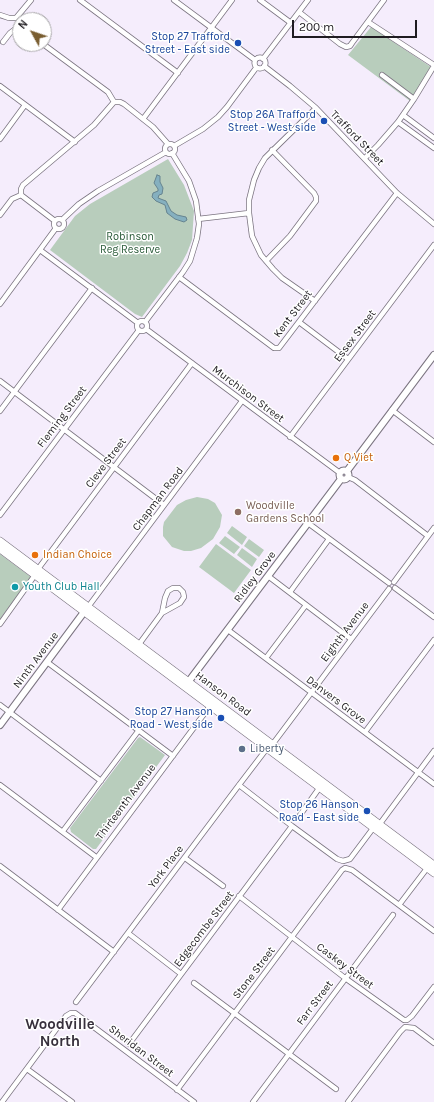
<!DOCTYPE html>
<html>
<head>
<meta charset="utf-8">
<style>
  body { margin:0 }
  #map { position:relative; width:434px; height:1102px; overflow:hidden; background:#f5edfc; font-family:Karla,sans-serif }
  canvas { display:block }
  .north { position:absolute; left:12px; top:12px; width:40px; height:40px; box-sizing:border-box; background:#fff; border:1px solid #a5a4a6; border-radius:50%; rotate:310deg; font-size:11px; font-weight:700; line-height:16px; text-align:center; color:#1f1c21 }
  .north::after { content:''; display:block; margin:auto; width:14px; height:18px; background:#795d30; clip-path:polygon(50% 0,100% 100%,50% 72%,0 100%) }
  .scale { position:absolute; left:292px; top:20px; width:125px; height:18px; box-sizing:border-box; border:2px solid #1f1c21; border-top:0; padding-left:5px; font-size:12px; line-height:14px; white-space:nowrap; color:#1f1c21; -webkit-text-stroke:3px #fff; paint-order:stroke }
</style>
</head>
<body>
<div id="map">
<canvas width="434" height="1102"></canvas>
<div class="north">N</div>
<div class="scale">200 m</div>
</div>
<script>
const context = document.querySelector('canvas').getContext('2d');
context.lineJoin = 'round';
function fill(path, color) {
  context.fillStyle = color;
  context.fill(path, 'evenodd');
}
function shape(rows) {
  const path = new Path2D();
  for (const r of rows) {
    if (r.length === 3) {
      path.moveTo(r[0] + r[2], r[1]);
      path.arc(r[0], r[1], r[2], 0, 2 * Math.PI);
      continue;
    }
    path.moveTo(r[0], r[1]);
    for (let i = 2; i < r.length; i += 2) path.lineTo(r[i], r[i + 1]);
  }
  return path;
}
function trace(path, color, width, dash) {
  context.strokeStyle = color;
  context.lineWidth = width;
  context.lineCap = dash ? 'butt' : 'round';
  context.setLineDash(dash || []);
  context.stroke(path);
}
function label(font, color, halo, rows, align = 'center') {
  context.font = font + ' Karla,sans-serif';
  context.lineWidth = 3;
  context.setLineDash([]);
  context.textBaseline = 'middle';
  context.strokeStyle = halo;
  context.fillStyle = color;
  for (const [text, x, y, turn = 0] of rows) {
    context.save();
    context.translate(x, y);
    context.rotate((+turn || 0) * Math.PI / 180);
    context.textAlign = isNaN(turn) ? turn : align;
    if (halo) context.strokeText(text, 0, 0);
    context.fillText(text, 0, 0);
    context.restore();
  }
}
fill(shape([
  [371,27,431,67,410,101,348,55],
  [168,159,184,185,194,211,192,240,187,253,180,266,142,317,135,314,50,250,75,216,90,204],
  [197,497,208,499,215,503,222,515,220,527,213,539,201,548,191,551,184,551,172,547,163,536,163,527,164,522,177,505,186,500],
  [232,526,247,537,242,545,227,533],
  [225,536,240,547,234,554,219,543],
  [249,539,264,550,259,557,244,546],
  [216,544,251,570,234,593,199,567],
  [242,548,257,559,252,567,237,555],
  [0,554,31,577,0,619],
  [140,737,165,755,96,849,93,849,71,832,70,828,138,738]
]), '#b8cdbc');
const water = shape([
  [157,175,160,176,160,182,163,188,162,194,159,195,158,198,166,201,171,211,177,215,186,217,187,220,184,222,175,219,167,213,165,205,156,201,152,197,153,193,158,191,158,189,154,183,157,175]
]);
fill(water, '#85b0bf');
trace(water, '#668490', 1);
const minor = shape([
  [80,0,178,73],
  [174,0,255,60],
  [260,0,291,23],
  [299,12,340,44,346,47,350,46,352,43,384,0],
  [0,15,9,18,16,18,31,0],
  [368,22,434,65],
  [3,42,10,33,19,26],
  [43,44,108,92,114,102,120,102,124,104,153,127,168,144],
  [260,63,5.5],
  [263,59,308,0],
  [264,66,290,86,316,108,397,193,434,224],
  [382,75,414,99],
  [0,86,75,142],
  [403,115,434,138],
  [143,119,232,0],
  [398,122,434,148],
  [0,139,25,105],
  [170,149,5],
  [174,146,203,129,218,117,227,107,256,68],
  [365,158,378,145,398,122,414,99,434,66],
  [21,195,55,221],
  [0,215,12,199,21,195,21,189,23,185,94,125,114,102],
  [198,219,249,213],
  [59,224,5],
  [62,220,79,204,98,191,166,152],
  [40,250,138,323],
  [266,261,290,236,316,201,316,197,314,193,272,150],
  [179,277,274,348,279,348,397,193],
  [315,301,282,278,273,269,261,255,252,236,249,213,249,200,254,180,259,168,265,158,316,108],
  [0,304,56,228],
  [142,326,5],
  [145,322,183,272,190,261,197,238,199,224,196,201,189,181,172,153],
  [299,322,348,359],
  [146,329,340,473],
  [0,381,164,505],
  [392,410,434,442],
  [0,411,92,288],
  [290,437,434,245],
  [348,477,355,480,428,536],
  [0,515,139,330],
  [308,523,389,583],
  [268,576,351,639],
  [394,582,434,528],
  [395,588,434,617],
  [290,592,329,539],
  [88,607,242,401],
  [0,624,35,575,38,569,192,363],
  [228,630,434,784],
  [137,647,162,613,165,598,168,591,173,588,179,588,183,592,184,597,180,603,162,613],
  [266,658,306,605],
  [47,662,173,756],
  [0,705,101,781],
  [365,732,434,640],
  [0,785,96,857],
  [239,785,292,826,337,859,343,861,350,859,374,827],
  [300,815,320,787],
  [379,825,434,751],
  [63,831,139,730],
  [185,858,223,886],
  [0,866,114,952],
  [239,896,345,978,404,1020,407,1020,412,1016,434,987],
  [399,905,428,867],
  [58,910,210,706],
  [128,933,181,974],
  [194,983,336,1089],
  [76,1002,239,785,265,751,275,741,389,589],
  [129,1044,292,826],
  [27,1069,72,1102],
  [177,1090,342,870,345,868,352,870,434,931],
  [2,1102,66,1016,71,1013,75,1013,194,1102],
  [253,1102,393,915],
  [348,1102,400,1032,405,1027,414,1028,434,1043]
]);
const tertiary = shape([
  [344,475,4.5],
  [347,471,434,355],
  [186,685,341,479],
  [0,725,87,608]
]);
const secondary = shape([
  [0,541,434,865],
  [0,549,434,873]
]);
trace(minor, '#7b7480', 6);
trace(tertiary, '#7b7480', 8);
trace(secondary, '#7b7480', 8);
trace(minor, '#fff', 4.5);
trace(tertiary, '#fff', 6);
trace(secondary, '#fff', 7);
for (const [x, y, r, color] of [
  [238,43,4,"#1a4fb4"],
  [324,121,4,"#1a4fb4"],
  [336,458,4,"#e8710a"],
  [238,512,4,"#8d6e63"],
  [35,555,4,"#e8710a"],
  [15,587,4,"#0f9aa8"],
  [221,718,4,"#1a4fb4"],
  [242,749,4,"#5c6f8a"],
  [367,811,4,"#1a4fb4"]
]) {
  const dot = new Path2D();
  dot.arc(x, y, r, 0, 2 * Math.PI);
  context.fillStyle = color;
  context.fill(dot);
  trace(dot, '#fff', 1.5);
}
label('11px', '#164399', '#fff', [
  ["Stop 27 Trafford",230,37],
  ["Street - East side",230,50],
  ["Stop 26A Trafford",316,115],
  ["Street - West side",316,128],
  ["Stop 27 Hanson",213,712],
  ["Road - West side",213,725],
  ["Stop 26 Hanson",359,805],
  ["Road - East side",359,818]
], 'right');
label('11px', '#1f1c21', '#fff', [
  ["Trafford Street",357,138,46],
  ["Kent Street",293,314,-53],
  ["Essex Street",355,336,-53],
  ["Murchison Street",248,394,37],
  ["Fleming Street",62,417,-53],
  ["Cleve Street",106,463,-53],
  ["Chapman Road",158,499,-53],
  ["Ridley Grove",255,577,-53],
  ["Eighth Avenue",345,632,-53],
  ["Ninth Avenue",36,660,-53],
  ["Hanson Road",223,694,37],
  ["Danvers Grove",336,700,37],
  ["Thirteenth Avenue",126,802,-53],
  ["York Place",166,867,-53],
  ["Edgecombe Street",204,929,-53],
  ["Caskey Street",345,966,37],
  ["Stone Street",254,973,-53],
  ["Farr Street",315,1003,-53],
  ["Sheridan Street",141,1051,37]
]);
label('11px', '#245633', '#fff', [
  ["Robinson",130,237],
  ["Reg Reserve",130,250]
]);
label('11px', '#c56008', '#fff', [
  ["Q Viet",344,458],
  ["Indian Choice",43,555]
], 'left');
label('11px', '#785e54', '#fff', [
  ["Woodville",246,506],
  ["Gardens School",246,519]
], 'left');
label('11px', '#0d838f', '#fff', [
  ["Youth Club Hall",23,587]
], 'left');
label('11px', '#4e5e75', '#fff', [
  ["Liberty",250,749]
], 'left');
label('bold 15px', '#37303c', '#fff', [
  ["Woodville",60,1025],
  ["North",60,1042]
]);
</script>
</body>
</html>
